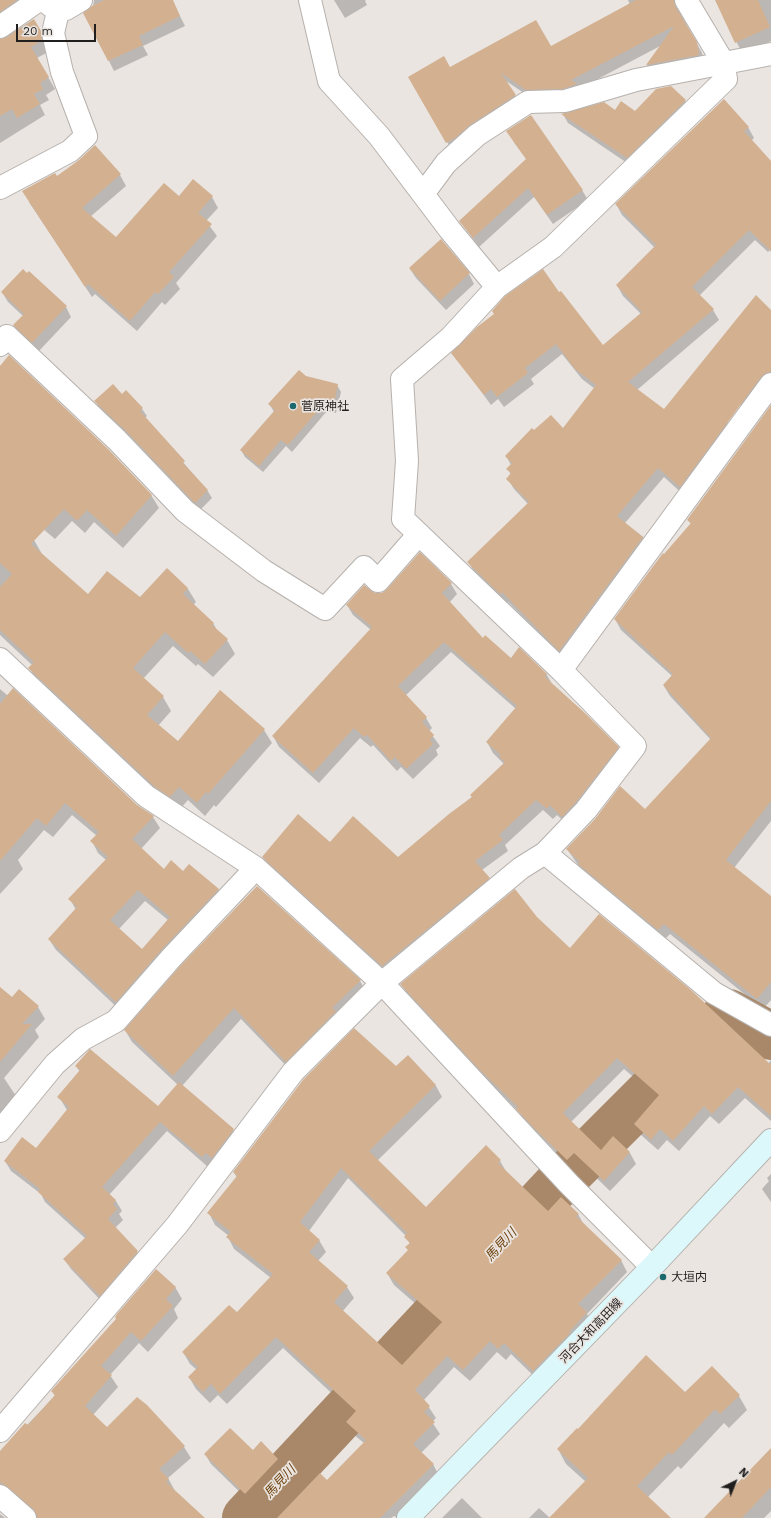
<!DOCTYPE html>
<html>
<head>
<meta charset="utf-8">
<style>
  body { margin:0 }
  #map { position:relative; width:771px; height:1518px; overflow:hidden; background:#eae5e1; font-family:"Work Sans",sans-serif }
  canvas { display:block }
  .north { position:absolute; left:715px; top:1462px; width:40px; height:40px; -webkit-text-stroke:3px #eae5e1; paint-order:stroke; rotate:43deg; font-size:11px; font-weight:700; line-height:16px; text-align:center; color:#211f1e }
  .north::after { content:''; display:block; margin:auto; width:14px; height:18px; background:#211f1e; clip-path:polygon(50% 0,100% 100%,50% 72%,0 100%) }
  .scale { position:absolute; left:16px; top:24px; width:80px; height:18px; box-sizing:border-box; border:2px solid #211f1e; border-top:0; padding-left:5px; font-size:12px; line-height:14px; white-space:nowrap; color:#211f1e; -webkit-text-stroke:3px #eae5e1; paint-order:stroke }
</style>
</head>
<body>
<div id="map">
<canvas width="771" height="1518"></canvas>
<div class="north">N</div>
<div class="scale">20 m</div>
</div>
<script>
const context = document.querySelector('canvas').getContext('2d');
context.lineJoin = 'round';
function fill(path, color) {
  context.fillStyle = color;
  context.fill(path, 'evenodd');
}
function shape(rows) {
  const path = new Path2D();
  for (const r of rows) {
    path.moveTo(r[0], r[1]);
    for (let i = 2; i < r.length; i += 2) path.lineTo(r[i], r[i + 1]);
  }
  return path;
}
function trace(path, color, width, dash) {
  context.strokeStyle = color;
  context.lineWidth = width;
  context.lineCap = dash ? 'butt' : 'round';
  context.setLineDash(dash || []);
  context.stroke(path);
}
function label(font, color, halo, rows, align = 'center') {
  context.font = font + ' "Work Sans","Noto Sans JP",sans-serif';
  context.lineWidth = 3.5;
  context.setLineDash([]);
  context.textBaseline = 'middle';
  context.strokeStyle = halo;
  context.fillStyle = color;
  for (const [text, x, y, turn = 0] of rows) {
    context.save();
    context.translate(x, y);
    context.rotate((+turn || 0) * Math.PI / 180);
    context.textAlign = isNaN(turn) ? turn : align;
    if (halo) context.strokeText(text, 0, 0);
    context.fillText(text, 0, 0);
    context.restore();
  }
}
fill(shape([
  [0,0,32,0,0,27],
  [94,0,172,0,185,26,143,46,148,55,114,71,85,13,93,7],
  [334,0,366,0,365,1,367,5,345,18],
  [628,0,684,0,680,4,679,11,702,53,704,65,653,75,647,65,662,45,579,89,533,99,506,81,521,105,453,152,410,77,551,47,630,5],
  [716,0,771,0,771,41,743,55],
  [33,20,47,43,48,52,37,58,55,89,46,95,49,100,40,105,45,115,0,143,0,40],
  [671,87,685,101,691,111,633,167,568,123,563,114,615,111,635,112],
  [748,127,754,138,751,141,771,163,771,252,770,250,768,252,755,240,699,296,713,310,719,320,637,390,664,410,771,312,771,384,749,411,724,393,727,422,733,432,686,497,664,477,625,523,643,537,649,548,566,661,508,602,506,604,475,573,469,563,528,504,514,489,508,479,511,475,508,469,511,465,506,456,534,431,563,430,595,389,582,379,562,354,531,379,534,384,504,407,498,399,491,405,453,353,559,294,603,346,641,314,623,296,617,285,655,248,622,215,616,204],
  [513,141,582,190,588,200,553,224,534,197,479,247,460,221,527,160],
  [120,175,126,186,90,217,116,239,179,197,212,197,218,208,206,221,217,236,176,283,180,289,165,305,162,302,137,331,95,294,92,297,29,202,56,177],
  [410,269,469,274,474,284,446,310,416,278],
  [2,292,66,307,71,317,38,352,20,335,14,326,23,316,8,302],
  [0,368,151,495,159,508,123,548,94,522,85,533,72,521,55,539,0,493],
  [306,377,337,385,341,392,336,413,327,411,292,452,286,446,263,472,245,457,241,450,274,412,270,405],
  [122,395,142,409,147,416,145,418,207,490,212,498,200,510,132,439,100,409,96,402],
  [771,463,771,821,734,868,771,897,771,1000,763,1009,670,934,664,940,585,875,567,849,645,810,711,740,670,696,664,686,672,676,621,630,615,619,691,524,688,520],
  [9,525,34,540,42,554,88,596,140,599,167,569,188,589,196,602,193,605,213,623,218,632,227,640,235,654,213,677,198,664,196,666,173,646,143,679,163,697,171,711,158,726,178,743,264,730,272,743,216,807,214,805,205,816,188,800,179,810,163,800,38,682,30,669,32,665,0,635,0,535],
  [451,584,457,594,449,603,483,639,511,659,519,649,547,675,552,684,618,748,624,758,569,826,557,815,553,819,543,810,505,845,508,851,482,870,495,889,389,976,269,868,263,857,330,843,398,858,472,797,504,764,493,753,487,742,516,709,451,652,405,696,426,718,432,728,429,731,440,746,436,750,438,755,413,779,401,767,397,771,373,745,371,747,360,738,319,783,279,747,273,736,371,630,353,615,347,605,375,594],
  [0,689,137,806,153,817,160,828,141,849,164,870,183,872,218,889,225,901,123,1013,56,950,49,939,76,910,70,899,106,860,98,853,92,841,97,836,72,815,53,837,44,830,18,860,23,869,0,894],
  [145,901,168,920,142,950,119,929],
  [536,918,570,949,768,1064,771,1060,771,1121,745,1098,719,1124,710,1116,679,1151,667,1140,658,1150,641,1135,635,1124,658,1098,624,1069,571,1122,601,1151,613,1138,630,1153,636,1164,610,1191,581,1163,574,1170,524,1120,519,1112,486,1079,408,995,401,984],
  [360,981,367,993,293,1073,241,1019,182,1086,233,1130,239,1140,208,1167,167,1131,109,1195,116,1201,122,1211,119,1214,123,1220,115,1228,137,1252,143,1262,106,1306,71,1269,64,1259,86,1239,45,1202,41,1194,11,1171,5,1161,37,1150,67,1110,59,1097,80,1072,76,1066,158,1108,178,1085,132,1042,125,1030],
  [12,998,38,1007,45,1019,35,1030,39,1037,4,1078,18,1099,0,1122,0,1000],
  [408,1056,436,1086,442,1097,377,1161,426,1209,500,1161,507,1173,548,1213,578,1214,584,1225,621,1260,627,1272,587,1314,593,1325,540,1382,511,1354,506,1360,497,1352,470,1381,454,1367,424,1400,436,1418,432,1422,440,1434,421,1453,433,1464,439,1476,398,1518,394,1516,391,1518,278,1518,327,1482,364,1443,353,1434,347,1422,354,1414,283,1348,227,1404,218,1395,210,1403,196,1389,189,1377,197,1370,190,1364,183,1352,237,1314,271,1278,234,1249,228,1237,229,1236,215,1225,209,1213,237,1178,234,1172,396,1067],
  [348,1178,406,1236,410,1244,409,1250,387,1273,394,1285,440,1325,402,1367,342,1312,354,1298,347,1287,318,1261,326,1252,319,1240,309,1231],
  [771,1174,771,1202,762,1189,769,1181,767,1178],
  [175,1287,182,1299,174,1309,178,1318,148,1352,139,1343,110,1375,118,1387,93,1415,107,1428,184,1447,191,1458,168,1478,175,1491,202,1518,38,1518,16,1498,0,1498,0,1453,55,1396,52,1391],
  [685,1393,739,1396,747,1410,729,1428,724,1423,681,1469,678,1466,648,1497,670,1518,551,1518,586,1482,566,1464,558,1449,578,1430],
  [261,1443,278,1459,283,1469,251,1503,211,1464,205,1454,253,1451],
  [771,1450,771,1511,764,1518,706,1518],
  [462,1498,482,1518,442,1518],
  [539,1508,550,1518,529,1518],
  [0,1514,5,1518,0,1518]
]), '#0003');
trace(shape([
  [246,1518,557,1185,729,1013,771,1036]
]), '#a88869', 48);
fill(shape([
  [0,0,17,0,0,12],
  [104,0,173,0,180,16,139,36,143,45,108,61,83,13,92,6],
  [636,0,674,0,675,6,697,42,699,55,646,65,674,26,571,80,577,84,563,89,526,90,501,73,516,95,470,125,455,138,446,143,408,77,444,56,450,67,536,20,551,46],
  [715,0,758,0,770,27,735,43],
  [34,19,41,31,42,40,31,47,49,77,40,83,43,89,34,94,40,104,17,118,12,109,0,116,0,39,7,37],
  [671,86,686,100,627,158,561,114,604,102,615,110,621,101,635,111,656,89],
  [724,99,749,127,744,131,771,161,771,251,749,230,692,287,714,309,628,382,664,409,756,295,771,310,771,372,766,373,761,377,680,487,658,468,617,516,643,537,559,651,502,592,500,594,467,562,529,502,506,479,511,473,506,469,512,463,505,456,532,428,534,430,551,415,563,428,596,385,575,369,556,344,525,368,528,373,497,397,491,389,484,395,451,353,477,327,494,314,492,311,505,296,543,269,559,292,561,291,603,345,642,312,616,285,656,245,615,204],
  [531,115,583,190,547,215,528,188,473,238,459,221,526,159,506,131],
  [95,145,121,174,82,208,116,237,164,183,179,196,193,179,213,196,198,213,212,224,169,272,174,277,158,294,155,292,130,321,88,284,85,287,22,191,55,173,57,176,79,160],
  [441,239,470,273,440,301,409,268],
  [23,269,27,273,29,271,67,306,32,343,13,325,24,314,1,292],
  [9,355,108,449,152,495,116,536,87,510,77,521,64,509,31,544,88,594,107,571,140,597,167,568,188,588,183,594,214,623,212,625,228,639,205,664,190,651,188,653,165,632,133,668,164,696,147,715,178,741,220,690,265,729,208,794,206,792,197,803,179,787,170,797,154,786,28,668,34,662,0,630,0,587,12,574,0,563,0,366],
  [299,370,306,376,338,384,333,407,323,405,288,445,281,440,259,466,240,450,275,410,268,404],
  [113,384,122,394,126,390,143,408,140,411,185,461,183,463,208,490,195,503,126,431,94,401],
  [771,405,771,801,726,860,771,896,771,982,757,999,664,924,658,930,578,864,580,862,566,849,595,819,620,786,645,809,711,738,663,685,673,674,614,619,663,553,664,554,691,523,687,520],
  [420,552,452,583,442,593,483,638,485,635,511,658,519,647,547,674,545,677,586,714,619,747,576,802,562,817,550,805,547,809,536,800,499,835,503,840,475,861,490,878,382,966,262,857,298,814,330,842,353,816,398,857,449,814,472,797,470,795,505,762,499,757,501,755,486,742,517,706,444,642,398,686,427,717,422,722,434,735,430,740,433,744,406,769,395,757,391,761,367,735,364,737,354,728,313,773,272,736,372,627,346,605,364,585,375,593,382,593,387,589],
  [13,688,137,805,154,816,132,839,164,869,171,860,183,871,189,864,219,889,163,948,116,1002,48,939,77,907,68,899,108,857,90,841,99,832,65,803,46,826,37,818,0,861,0,704],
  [138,890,170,917,142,949,110,920],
  [257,886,361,980,332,1008,336,1011,286,1062,234,1008,173,1076,124,1030,181,965],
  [515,889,537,917,570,948,599,914,691,990,771,1065,771,1116,738,1087,712,1114,704,1106,673,1141,660,1129,651,1140,634,1124,659,1095,617,1058,563,1113,601,1150,613,1136,630,1152,604,1181,574,1153,567,1160,534,1128,516,1109,518,1107,478,1068,400,984],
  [0,987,12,997,19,989,39,1006,22,1024,32,1024,0,1062],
  [354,1028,396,1066,408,1055,436,1085,369,1151,426,1207,486,1145,501,1160,498,1163,548,1211,561,1197,579,1214,576,1216,622,1260,578,1304,587,1312,569,1332,570,1333,533,1371,504,1343,498,1349,490,1341,463,1370,447,1356,415,1390,430,1406,424,1412,435,1422,413,1444,434,1464,380,1518,277,1518,320,1473,327,1480,366,1440,346,1422,356,1411,276,1337,220,1394,211,1384,203,1392,188,1377,198,1367,182,1352,229,1305,237,1312,273,1274,226,1237,231,1232,207,1213,237,1176,233,1172,303,1080],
  [341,1168,407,1233,404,1237,410,1243,405,1247,408,1250,386,1273,442,1322,402,1365,334,1302,348,1286,309,1252,320,1240,300,1222],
  [90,1049,158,1106,179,1082,234,1129,212,1158,206,1153,202,1157,160,1122,102,1187,116,1200,113,1204,117,1209,108,1219,138,1251,100,1296,63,1259,87,1236,38,1192,40,1189,4,1161,22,1137,36,1148,69,1107,57,1097,80,1070,75,1066],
  [156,1269,176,1287,166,1299,173,1306,141,1341,131,1332,101,1366,112,1375,85,1406,107,1427,137,1397,147,1405,185,1446,159,1469,169,1479,166,1482,205,1518,37,1518,33,1509,0,1482,0,1451,25,1423,28,1425,55,1395,51,1391,116,1319,115,1317,117,1314],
  [646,1355,685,1392,712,1366,740,1395,720,1414,715,1409,672,1455,669,1452,637,1486,671,1518,549,1518,588,1478,557,1449,577,1428,578,1429],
  [230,1428,253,1450,261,1441,278,1459,245,1494,204,1454],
  [771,1448,771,1487,742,1518,704,1518]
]), '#d2b090');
const street = shape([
  [310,0,329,81,379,136,450,230,497,287],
  [59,7,66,9,81,0],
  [0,27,39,0],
  [0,188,70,151,86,136,62,72,53,33,59,7,51,6,43,0],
  [423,194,446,163,477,135,528,102,565,101,636,80,771,54],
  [0,345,7,336,117,440,185,511,264,571,325,609,364,567,378,581,419,534],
  [0,659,146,796,256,868,382,983,569,1184,652,1267],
  [561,670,403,519,407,461,402,379,451,337,497,287,553,247,726,79,723,62,686,0],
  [545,853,714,993,771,1025],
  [0,1131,55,1064,83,1039,116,1021,172,957,256,868],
  [0,1431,177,1225,293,1072,382,983,521,868,545,853,586,810,635,746,561,670,771,384],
  [0,1496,25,1518]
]);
const secondary = shape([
  [408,1518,652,1267,771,1140]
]);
trace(street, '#b6b1ad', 24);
trace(secondary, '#b6b1ad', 24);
trace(street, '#fff', 22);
trace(secondary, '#dcf8fa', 22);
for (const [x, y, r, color] of [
  [293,406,4,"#1c696d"],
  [663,1277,4,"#1c696d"]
]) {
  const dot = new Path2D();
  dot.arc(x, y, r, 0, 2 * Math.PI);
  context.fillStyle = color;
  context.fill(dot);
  trace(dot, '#eae5e1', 1.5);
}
label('12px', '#211f1e', '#eae5e1', [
  ["菅原神社",301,406],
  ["大垣内",671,1277]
], 'left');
label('12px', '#211f1e', '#eae5e1', [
  ["河合大和高田線",591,1331,-46]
]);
label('italic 13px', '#6f420d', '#eae5e1', [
  ["馬見川",501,1245,-47],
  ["馬見川",280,1482,-47]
]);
</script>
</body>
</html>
